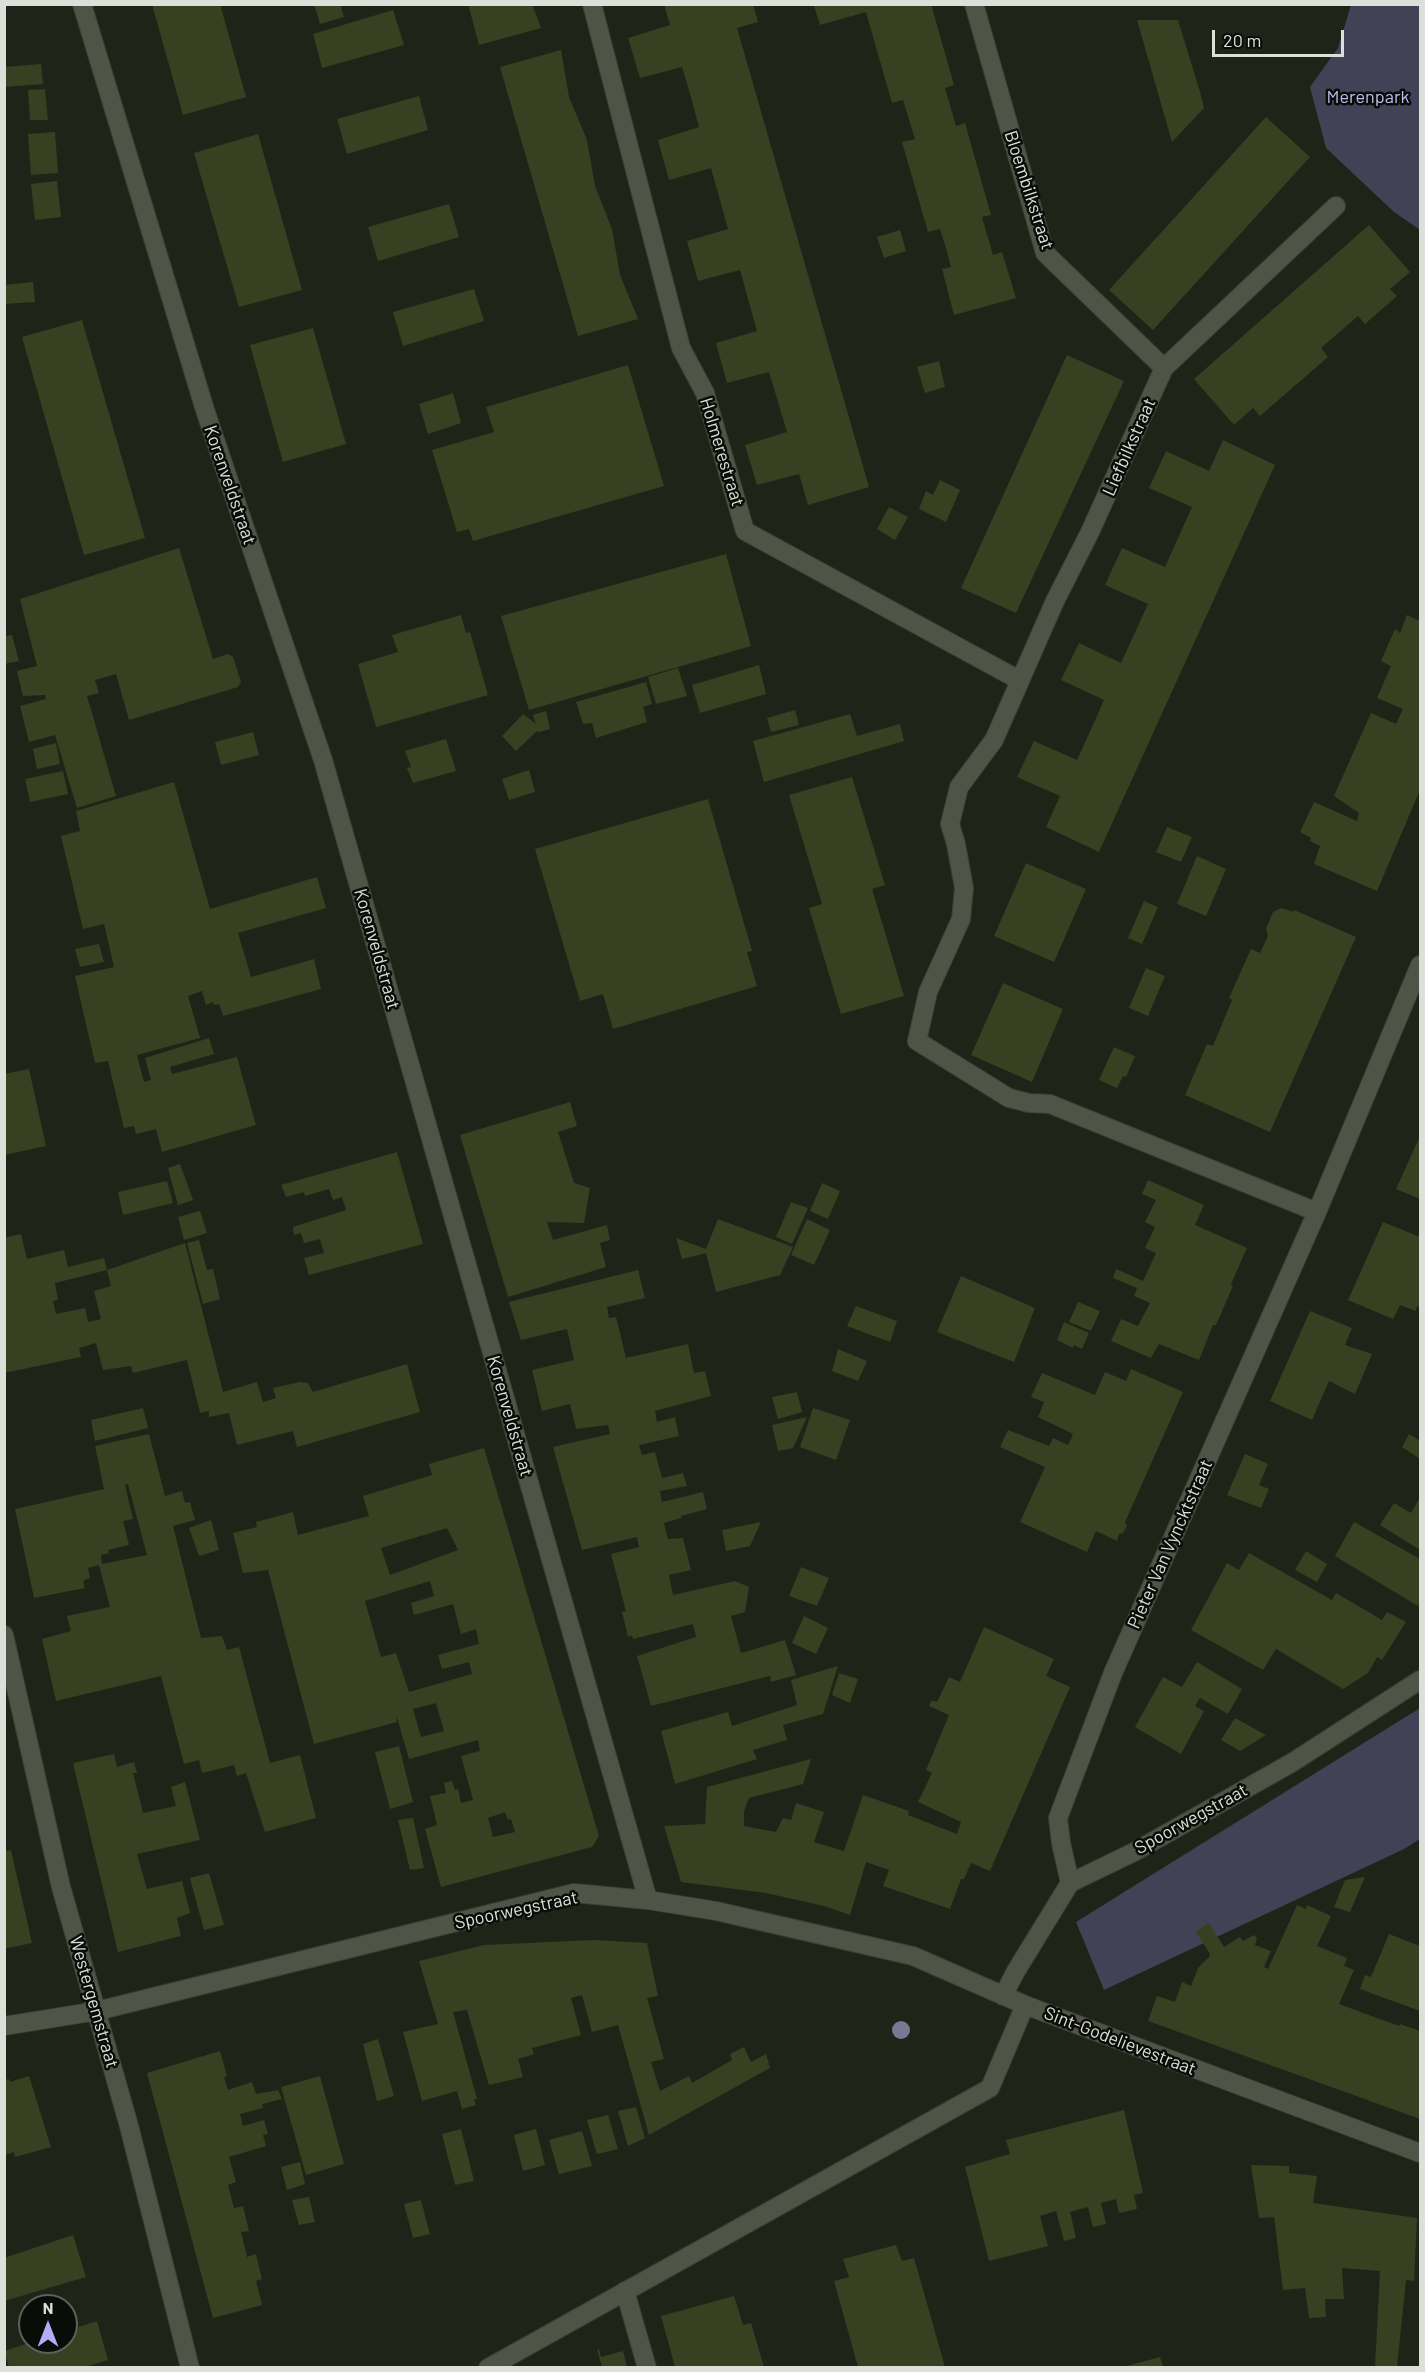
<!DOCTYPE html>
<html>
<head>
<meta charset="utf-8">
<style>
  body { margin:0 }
  #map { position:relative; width:1425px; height:2372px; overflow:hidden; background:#202317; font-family:Barlow,sans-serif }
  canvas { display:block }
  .frame { position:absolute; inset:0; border:6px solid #dde0d8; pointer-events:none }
  .north { position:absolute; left:18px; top:2294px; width:60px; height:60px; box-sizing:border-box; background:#0a0c07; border:2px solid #5e615b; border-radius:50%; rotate:0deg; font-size:16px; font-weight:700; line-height:24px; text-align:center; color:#dde0d8 }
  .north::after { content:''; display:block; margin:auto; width:21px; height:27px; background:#b5acf8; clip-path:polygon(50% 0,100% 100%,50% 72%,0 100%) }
  .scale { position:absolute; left:1212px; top:30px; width:132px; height:27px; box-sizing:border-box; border:3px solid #dde0d8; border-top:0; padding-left:8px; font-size:18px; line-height:21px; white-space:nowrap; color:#dde0d8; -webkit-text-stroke:4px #0a0c07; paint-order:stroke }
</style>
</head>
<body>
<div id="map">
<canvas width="1425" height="2372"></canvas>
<div class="frame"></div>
<div class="north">N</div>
<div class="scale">20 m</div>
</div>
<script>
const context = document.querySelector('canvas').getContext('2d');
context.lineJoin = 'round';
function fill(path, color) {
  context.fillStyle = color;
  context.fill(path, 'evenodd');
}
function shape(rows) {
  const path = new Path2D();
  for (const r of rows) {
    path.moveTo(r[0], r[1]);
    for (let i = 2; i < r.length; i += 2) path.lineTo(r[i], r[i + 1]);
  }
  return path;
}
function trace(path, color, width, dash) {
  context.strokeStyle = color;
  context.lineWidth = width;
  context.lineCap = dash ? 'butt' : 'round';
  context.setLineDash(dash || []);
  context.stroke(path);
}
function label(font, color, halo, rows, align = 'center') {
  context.font = font + ' Barlow,sans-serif';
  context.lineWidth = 5;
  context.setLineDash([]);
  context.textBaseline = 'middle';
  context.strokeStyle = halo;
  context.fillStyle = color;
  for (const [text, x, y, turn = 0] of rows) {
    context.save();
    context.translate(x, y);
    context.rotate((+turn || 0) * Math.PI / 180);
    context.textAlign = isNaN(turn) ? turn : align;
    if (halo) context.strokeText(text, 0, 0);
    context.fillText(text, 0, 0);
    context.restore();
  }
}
fill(shape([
  [1351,5,1420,5,1420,230,1394,212,1326,148,1310,87,1338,48],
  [1420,1708,1420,1839,1404,1849,1104,1990,1076,1922]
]), '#434156');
fill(shape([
  [152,4,220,4,246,97,183,115],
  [314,4,340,4,344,17,320,24],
  [468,4,532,4,541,28,479,45],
  [664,4,753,4,758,22,737,28,869,487,808,505,799,474,757,485,745,445,787,432,769,372,727,383,716,343,757,331,740,270,698,281,687,241,728,229,711,168,669,180,658,140,699,127,691,97,682,67,640,78,628,38,670,25],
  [821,4,931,4,954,85,945,88,956,126,965,123,991,215,982,217,993,255,1002,252,1016,298,954,315,942,269,951,267,946,248,940,229,928,232,902,142,915,139,903,100,892,103,866,12,820,25,814,6],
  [393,10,404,45,322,68,313,34],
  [1137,20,1178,20,1200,92,1204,108,1172,142],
  [561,50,569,97,587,140,595,186,612,229,620,275,638,319,578,336,500,67],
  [41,64,43,84,4,87,4,67],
  [45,89,48,120,30,120,28,90],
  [419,96,428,130,347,154,337,119],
  [1266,117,1310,157,1153,330,1109,290],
  [55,132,58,173,31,175,28,134],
  [258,134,302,290,239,307,194,153],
  [57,181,61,217,35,220,31,184],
  [449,204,459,237,378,261,368,227],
  [1369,225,1410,272,1390,289,1397,296,1365,324,1358,316,1321,348,1328,357,1260,416,1253,408,1234,425,1194,379],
  [900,230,906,251,884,258,877,237],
  [33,282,35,302,4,304,4,285],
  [474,289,484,321,403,346,393,312],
  [82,320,145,538,84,555,22,337],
  [313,328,346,444,283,462,250,345],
  [1067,355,1124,381,1016,613,961,588],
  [939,361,945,387,925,393,917,367],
  [628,365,664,486,473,541,469,529,457,532,432,450,494,432,486,407],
  [453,393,461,423,428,434,419,404],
  [1223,440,1275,465,1099,852,1046,827,1060,796,1017,777,1034,741,1077,760,1092,727,1104,700,1061,680,1079,643,1121,663,1148,604,1105,585,1122,548,1165,567,1192,507,1149,488,1166,451,1209,471],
  [940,480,960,490,946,522,919,509,926,491,933,495],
  [889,507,908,517,895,540,877,529],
  [179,548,213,659,228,654,233,657,241,682,238,687,129,720,116,674,95,680,99,693,87,696,116,796,77,808,55,735,29,742,20,706,46,699,45,695,23,696,17,671,37,666,20,599],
  [726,554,751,646,529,710,501,616],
  [461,615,466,633,470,632,488,695,376,727,358,664,398,652,392,635],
  [1407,615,1420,621,1420,790,1377,891,1314,864,1320,846,1310,841,1311,838,1300,832,1314,802,1357,821,1359,813,1334,796,1371,713,1396,724,1403,709,1377,698,1391,666,1381,661,1395,629,1400,633],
  [12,635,19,661,4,664,4,636],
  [759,665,766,694,700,713,692,685],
  [678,668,687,696,656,704,648,677],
  [646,682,652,704,643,707,647,722,596,738,592,723,583,724,576,702],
  [795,710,799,725,771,732,767,718],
  [546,711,550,729,539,732,537,731,516,751,502,736,523,714,536,724,533,715],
  [850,714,857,736,900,724,904,741,764,782,753,741],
  [253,732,259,755,221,765,215,742],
  [446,739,456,771,413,783,407,768,411,767,405,751],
  [56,743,60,764,37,769,33,749],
  [529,770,535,792,509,800,502,779],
  [63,771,68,794,30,802,25,779],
  [852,777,885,885,872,889,904,996,841,1014,809,908,822,904,789,795],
  [174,782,210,909,317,877,326,908,238,933,251,977,314,959,321,989,223,1016,219,1004,214,1005,213,1002,206,1005,202,991,188,996,200,1038,137,1055,144,1082,151,1080,145,1058,209,1038,214,1054,170,1067,172,1074,237,1057,256,1125,162,1152,156,1129,136,1134,134,1126,124,1128,108,1061,95,1063,75,976,114,967,104,924,83,929,61,836,80,831,76,811],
  [708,799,752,951,747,952,757,986,613,1029,603,994,580,1001,535,849],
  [1167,827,1192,837,1181,862,1156,852],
  [1197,856,1226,869,1206,916,1177,904],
  [1026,863,1086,889,1054,962,994,936],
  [1144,901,1158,907,1142,944,1128,938],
  [1281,908,1293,912,1294,910,1356,937,1270,1132,1185,1095,1207,1044,1213,1046,1232,1000,1229,998,1251,949,1260,953,1268,936,1266,929,1273,912],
  [99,944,104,962,80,967,75,949],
  [1146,968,1165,976,1148,1016,1129,1008],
  [1003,983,1063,1009,1032,1082,971,1055],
  [1114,1047,1135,1056,1126,1077,1123,1076,1117,1088,1099,1080],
  [29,1069,46,1146,4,1155,4,1074],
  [570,1102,577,1126,558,1132,574,1183,590,1188,584,1223,547,1222,553,1240,607,1225,610,1240,600,1243,606,1267,508,1297,460,1135],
  [1420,1136,1420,1199,1396,1189],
  [397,1152,423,1244,309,1275,304,1258,324,1253,320,1239,304,1243,301,1233,294,1235,293,1227,346,1210,342,1197,333,1200,329,1189,305,1196,304,1192,286,1197,281,1185],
  [180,1164,193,1200,178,1205,168,1168],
  [1148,1180,1204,1205,1195,1225,1247,1248,1231,1284,1233,1286,1216,1325,1213,1325,1199,1360,1159,1344,1151,1358,1111,1341,1121,1319,1138,1326,1150,1303,1134,1296,1137,1288,1113,1278,1116,1269,1143,1281,1156,1253,1145,1248,1155,1227,1145,1222,1156,1200,1142,1194],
  [167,1181,173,1203,123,1215,118,1192],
  [822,1183,840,1191,828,1219,810,1211],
  [791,1202,808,1208,792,1244,776,1237],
  [200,1211,207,1233,184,1240,178,1217],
  [718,1219,793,1247,780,1275,716,1292,706,1253,682,1259,676,1238,706,1249],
  [807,1219,830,1230,814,1265,791,1255],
  [1383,1222,1420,1237,1420,1308,1417,1306,1416,1311,1400,1305,1393,1319,1348,1300],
  [21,1234,27,1259,64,1250,68,1267,104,1258,107,1270,55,1283,58,1300,53,1301,56,1314,85,1308,88,1322,101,1319,94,1291,111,1286,107,1270,185,1243,223,1392,257,1382,263,1402,276,1398,273,1388,300,1382,308,1383,313,1392,407,1364,420,1412,297,1447,293,1431,237,1445,229,1413,209,1417,209,1411,200,1413,187,1360,133,1373,131,1366,103,1370,96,1343,79,1348,81,1357,4,1373,4,1238],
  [199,1240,207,1270,213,1269,220,1299,203,1304,187,1243],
  [638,1270,645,1298,607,1307,609,1318,616,1317,626,1358,688,1344,694,1373,705,1371,711,1396,655,1411,657,1422,675,1417,679,1436,639,1445,642,1455,655,1452,662,1478,683,1473,687,1486,660,1491,662,1502,703,1492,707,1509,681,1516,681,1518,664,1523,668,1539,683,1538,691,1570,669,1575,673,1595,735,1581,749,1587,745,1612,731,1616,741,1653,785,1640,796,1675,771,1682,770,1676,651,1706,637,1656,696,1637,693,1624,633,1639,632,1635,628,1637,622,1612,626,1611,611,1554,639,1547,637,1537,582,1550,553,1447,610,1434,608,1425,576,1429,570,1404,542,1411,532,1370,574,1360,567,1329,521,1340,509,1302],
  [961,1276,1035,1308,1014,1362,937,1332],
  [1078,1302,1100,1311,1091,1331,1069,1322],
  [856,1306,897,1321,890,1342,847,1326],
  [1310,1311,1352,1328,1345,1345,1372,1354,1355,1394,1329,1381,1312,1420,1270,1401],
  [1064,1322,1089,1333,1082,1349,1074,1345,1073,1348,1057,1340],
  [838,1349,867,1361,858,1381,832,1371],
  [1131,1369,1183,1392,1125,1522,1127,1526,1123,1533,1119,1534,1117,1541,1096,1531,1087,1552,1020,1522,1045,1467,1000,1447,1008,1430,1049,1446,1053,1438,1068,1445,1073,1434,1038,1417,1044,1402,1031,1397,1042,1373,1095,1395,1105,1372,1126,1381],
  [797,1392,802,1412,778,1419,772,1397],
  [143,1408,148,1428,95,1441,91,1420],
  [813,1408,850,1420,836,1460,800,1447],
  [807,1417,793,1448,778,1451,772,1425],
  [149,1434,165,1496,182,1491,185,1503,190,1502,195,1520,173,1526,201,1638,222,1636,227,1650,239,1647,270,1763,300,1755,316,1818,265,1832,246,1773,237,1776,234,1765,202,1773,199,1760,184,1764,161,1676,56,1701,42,1639,71,1631,67,1616,110,1607,99,1565,88,1568,90,1578,83,1581,85,1588,34,1598,15,1509,104,1489,95,1446],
  [128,1484,147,1555,102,1564,101,1555,109,1553,108,1550,129,1545,123,1521,133,1519,125,1485],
  [1409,1434,1420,1441,1420,1459,1402,1447],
  [484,1448,599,1836,592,1847,441,1887,425,1829,437,1825,430,1796,446,1793,444,1783,452,1781,455,1790,458,1789,461,1803,473,1800,461,1756,480,1751,478,1740,409,1759,396,1714,397,1722,314,1744,268,1570,243,1573,233,1533,257,1527,256,1522,293,1512,298,1535,369,1516,363,1496,432,1475,429,1464],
  [447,1528,458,1550,390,1575,381,1548],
  [430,1581,434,1596,411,1603,414,1615,453,1604,461,1634,476,1629,479,1644,438,1655,442,1669,469,1662,472,1674,409,1692,396,1653,381,1657,365,1601],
  [436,1703,444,1731,421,1737,413,1709],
  [505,1812,508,1820,511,1819,515,1832,493,1837,488,1818],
  [1245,1454,1268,1464,1259,1485,1269,1489,1261,1508,1227,1495],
  [1420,1497,1420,1550,1380,1525,1394,1503,1411,1513],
  [211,1520,219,1550,199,1556,189,1528],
  [761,1522,750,1546,726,1551,722,1530],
  [1354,1522,1420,1559,1420,1601,1418,1606,1335,1556],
  [1306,1551,1327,1564,1317,1582,1295,1570],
  [1249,1553,1332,1600,1336,1593,1382,1620,1387,1612,1406,1622,1382,1660,1377,1657,1368,1673,1343,1689,1276,1649,1263,1670,1191,1630,1227,1563,1239,1570],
  [801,1567,829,1578,817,1606,789,1596],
  [804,1616,828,1628,816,1654,792,1643],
  [984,1627,1054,1659,1046,1676,1070,1687,990,1871,971,1863,964,1879,961,1879,950,1909,883,1886,889,1870,866,1862,850,1915,824,1906,766,1893,681,1882,664,1826,705,1824,707,1787,811,1759,803,1784,749,1798,744,1811,744,1826,776,1832,783,1818,791,1820,796,1803,824,1812,814,1842,844,1851,863,1795,909,1811,908,1815,957,1834,961,1822,918,1802,932,1773,926,1770,949,1715,929,1706,932,1700,937,1702,949,1677,960,1682],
  [1197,1662,1242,1689,1228,1714,1200,1698,1195,1706,1204,1711,1181,1754,1135,1727,1163,1677,1182,1687],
  [838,1666,823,1714,783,1725,787,1740,753,1750,757,1759,675,1784,661,1731,728,1712,732,1726,797,1705,791,1680],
  [839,1673,858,1679,850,1703,832,1695],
  [1235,1718,1266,1735,1240,1751,1221,1740],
  [399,1746,413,1802,390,1809,375,1752],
  [114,1754,117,1767,134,1762,137,1773,133,1773,143,1813,176,1806,171,1787,185,1782,200,1840,137,1854,147,1889,182,1881,190,1913,177,1918,181,1936,118,1952,73,1763],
  [413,1818,424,1868,410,1870,398,1820],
  [11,1850,32,1943,4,1949,4,1851],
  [209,1873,224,1925,204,1930,190,1878],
  [1365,1877,1350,1912,1334,1907,1345,1880],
  [1297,1905,1306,1909,1307,1905,1331,1916,1317,1946,1347,1958,1344,1966,1354,1970,1339,2004,1399,2026,1400,2024,1420,2031,1420,2119,1148,2021,1157,1996,1175,2002,1182,1982,1191,1986,1198,1968,1209,1957,1210,1954,1196,1932,1199,1929,1209,1923,1224,1947,1240,1937,1243,1941,1254,1935,1257,1938,1255,1945,1271,1951,1264,1967,1268,1969],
  [1389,1934,1420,1946,1420,2011,1360,1989,1365,1975,1371,1977],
  [594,1940,647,1943,658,1996,647,1998,664,2059,651,2062,660,2091,689,2076,692,2083,732,2060,730,2054,744,2047,751,2062,766,2054,770,2068,649,2135,618,2025,592,2032,582,1995,571,1998,581,2035,532,2048,534,2054,518,2059,523,2077,489,2085,467,2010,453,2012,477,2099,474,2099,476,2105,462,2109,457,2091,422,2101,403,2032,438,2024,419,1961,484,1945],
  [378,2039,394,2096,377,2101,363,2044],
  [220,2051,227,2076,224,2077,228,2090,252,2082,256,2094,278,2090,282,2099,262,2104,263,2108,240,2114,243,2126,264,2120,268,2134,263,2135,266,2146,229,2157,236,2182,228,2185,234,2208,243,2206,249,2231,241,2232,247,2257,256,2254,262,2279,256,2281,262,2305,213,2318,147,2073],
  [29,2076,51,2147,15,2157,14,2152,5,2155,5,2080,9,2079,10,2082],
  [320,2076,344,2164,306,2175,281,2087],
  [636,2107,645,2138,628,2146,618,2111],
  [1124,2110,1143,2193,1134,2195,1137,2209,1119,2213,1116,2199,1101,2203,1106,2224,1093,2227,1088,2207,1070,2212,1076,2238,1064,2241,1056,2211,1040,2216,1048,2246,989,2261,965,2167,1010,2154,1006,2140],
  [608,2115,618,2149,597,2154,587,2120],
  [461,2129,474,2181,455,2185,442,2134],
  [536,2129,545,2165,523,2171,514,2135],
  [582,2131,592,2166,559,2174,549,2140],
  [300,2162,305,2184,287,2190,281,2167],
  [1251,2165,1289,2166,1289,2173,1317,2176,1313,2203,1417,2218,1414,2281,1406,2280,1397,2367,1375,2367,1380,2271,1342,2268,1344,2299,1325,2299,1326,2317,1309,2318,1305,2288,1283,2290,1274,2217,1259,2218],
  [309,2197,315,2222,299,2225,292,2200],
  [421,2200,430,2234,413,2238,404,2204],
  [73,2235,86,2277,4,2301,4,2258],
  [896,2245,902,2261,914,2258,945,2367,858,2367,834,2281,849,2277,843,2259],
  [734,2296,743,2325,751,2323,764,2367,675,2367,661,2316],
  [97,2321,108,2360,85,2367,9,2367,4,2351,32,2342,66,2342,66,2331],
  [597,2349,599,2349,601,2357,623,2351,627,2367,602,2367],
  [1160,2357,1163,2367,1123,2367]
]), '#384021');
const street = shape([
  [82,4,205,410,323,760,648,1900],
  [592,4,681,348,705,393,745,531,1019,680],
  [974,4,1045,253,1164,368],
  [1317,1212,1050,1104,1029,1103,1009,1098,917,1041,928,992,961,919,964,888,956,844,950,824,959,787,994,740,1055,601,1090,532,1164,368,1336,206],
  [4,1635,61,1887,129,2126,190,2368],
  [1070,1883,1061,1843,1058,1818,1113,1673,1317,1212,1420,965],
  [1003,1996,1016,1971,1070,1883,1134,1852,1293,1762,1420,1680],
  [4,2026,97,2011,574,1893,648,1900,716,1911,913,1956,1025,2005],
  [625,2291,647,2368],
  [488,2368,990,2088,1025,2005,1420,2153]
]);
trace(street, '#3d3f36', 20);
trace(street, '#505446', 18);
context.fillStyle = '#797791';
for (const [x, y] of [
  [901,2030]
]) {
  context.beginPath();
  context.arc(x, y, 9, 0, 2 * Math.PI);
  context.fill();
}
label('18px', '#c1bbf4', '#0a0c07', [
  ["Merenpark",1368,97]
]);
label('18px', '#dde0d8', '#0a0c07', [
  ["Bloembilkstraat",1029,190,72],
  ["Liefbilkstraat",1129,447,-66],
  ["Holmerestraat",722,452,73],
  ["Korenveldstraat",230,485,71],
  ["Korenveldstraat",377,949,74],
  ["Korenveldstraat",510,1416,74],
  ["Pieter Van Vyncktstraat",1170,1544,-66],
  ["Spoorwegstraat",1191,1819,-29],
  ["Spoorwegstraat",516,1910,-12],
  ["Westergemstraat",94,2002,74],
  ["Sint-Godelievestraat",1120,2041,21]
]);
</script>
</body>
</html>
